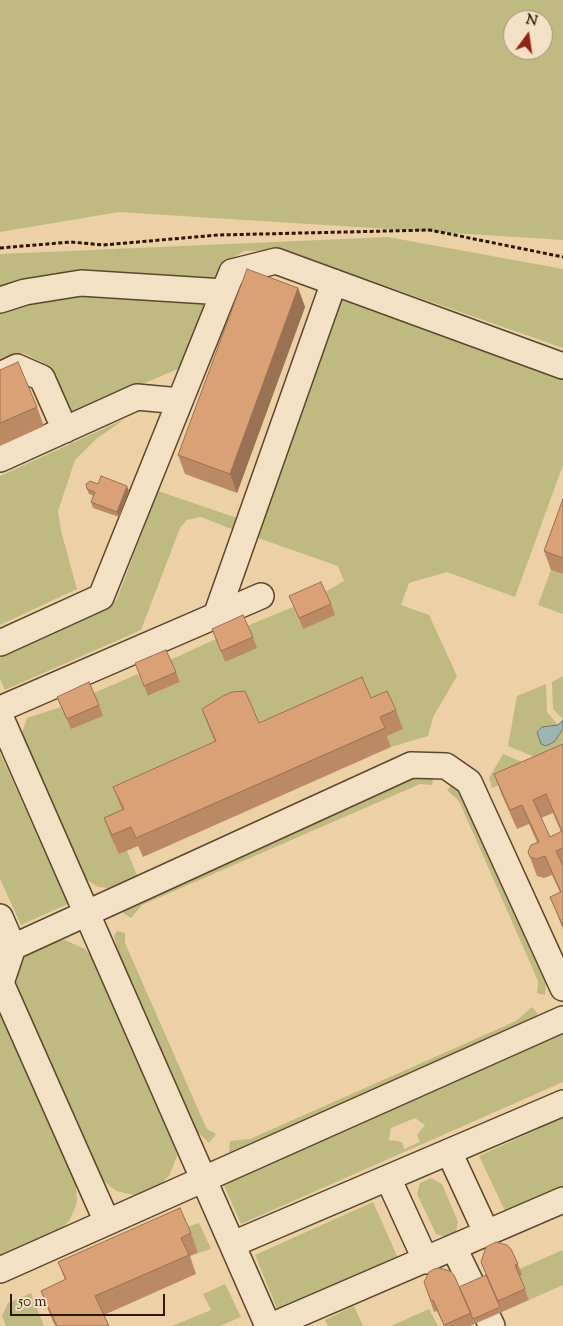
<!DOCTYPE html>
<html>
<head>
<meta charset="utf-8">
<style>
  body { margin:0 }
  #map { position:relative; width:563px; height:1326px; overflow:hidden; background:#edd1a6; font-family:"Sorts Mill Goudy",serif }
  canvas { display:block }
  .north { position:absolute; left:503px; top:10px; width:50px; height:50px; box-sizing:border-box; background:#f3e1c5; border:1px solid #a39177; border-radius:50%; rotate:14deg; font-size:14px; font-weight:700; line-height:20px; text-align:center; color:#2a1803 }
  .north::after { content:''; display:block; margin:auto; width:18px; height:22px; background:#8f2418; clip-path:polygon(50% 0,100% 100%,50% 72%,0 100%) }
  .scale { position:absolute; left:10px; top:1294px; width:155px; height:22px; box-sizing:border-box; border:2px solid #2a1803; border-top:0; padding-left:6px; font-size:15px; line-height:18px; white-space:nowrap; color:#2a1803; -webkit-text-stroke:4px #f3e1c5; paint-order:stroke }
</style>
</head>
<body>
<div id="map">
<canvas width="563" height="1326"></canvas>
<div class="north">N</div>
<div class="scale">50 m</div>
</div>
<script>
const context = document.querySelector('canvas').getContext('2d');
context.lineJoin = 'round';
function fill(path, color) {
  context.fillStyle = color;
  context.fill(path, 'evenodd');
}
function shape(rows) {
  const path = new Path2D();
  for (const r of rows) {
    path.moveTo(r[0], r[1]);
    for (let i = 2; i < r.length; i += 2) path.lineTo(r[i], r[i + 1]);
  }
  return path;
}
function trace(path, color, width, dash) {
  context.strokeStyle = color;
  context.lineWidth = width;
  context.lineCap = dash ? 'butt' : 'round';
  context.setLineDash(dash || []);
  context.stroke(path);
}
fill(shape([
  [0,0,563,0,563,240,119,212,0,232],
  [513,20,543,20,543,50,513,50],
  [388,237,563,269,563,348,283,250,244,251,220,265,214,284,0,296,0,254],
  [53,293,207,296,180,368,72,414,50,366,23,353,0,363,0,305],
  [341,298,563,379,563,465,515,597,447,572,409,583,401,605,429,615,457,676,433,717,428,736,391,747,387,736,223,761,131,828,127,851,137,875,108,888,98,887,87,880,81,871,21,736,27,718,61,707,138,674,149,696,180,682,170,660,216,639,225,662,247,626,293,607,303,629,325,592,344,581,338,566,255,537],
  [125,419,96,439,75,460,58,511,61,531,77,589,0,625,0,476],
  [158,491,243,520,239,532,201,517,187,520,180,528,141,630,5,690,0,679,0,658,109,607,117,599],
  [551,570,563,574,563,614,538,605],
  [563,676,563,719,553,709,552,682],
  [546,684,547,712,558,725,563,720,563,758,549,763,508,746,517,696],
  [0,753,68,904,21,925,0,879],
  [503,754,537,768,492,788,489,778],
  [422,775,434,775,432,785,420,784,142,905,131,918,123,913,128,905,351,802],
  [454,783,464,793,546,979,545,995,537,993,538,981,459,801,447,790],
  [117,931,125,933,125,943,201,1116,207,1129,216,1134,209,1143,198,1132,118,951,114,936],
  [65,940,85,949,97,963,173,1137,177,1156,169,1176,154,1190,134,1195,116,1191,100,1178,15,981,23,953,47,941],
  [532,1007,538,1014,525,1025,246,1151,229,1152,230,1141,250,1139,516,1021],
  [0,1012,76,1185,77,1202,70,1220,57,1232,0,1257],
  [563,1033,563,1082,241,1224,223,1183],
  [415,1118,425,1125,417,1135,420,1142,404,1149,402,1142,389,1140,391,1128],
  [563,1118,563,1185,505,1211,479,1156],
  [431,1178,442,1184,458,1222,456,1233,446,1237,436,1234,417,1194,420,1183],
  [373,1202,398,1258,278,1311,255,1255],
  [199,1223,211,1249,198,1253,187,1227],
  [563,1250,563,1285,529,1300,519,1276,519,1269],
  [225,1284,241,1317,220,1326,172,1326,211,1310,203,1294],
  [31,1293,44,1326,6,1326,2,1316,8,1303],
  [354,1306,363,1326,328,1326,325,1320],
  [429,1309,438,1326,391,1326]
]), '#beba82');
const water = shape([
  [563,720,563,729,554,742,546,746,541,744,537,732,542,727,558,725,563,720]
]);
fill(water, '#9db5b2');
trace(water, '#6f766c', 1);
const minor = shape([
  [0,300,25,292,81,283,224,292],
  [0,375,17,367,42,378,65,430],
  [0,459,137,397,180,401],
  [216,616,334,282],
  [0,643,101,597,232,272,276,261,563,366],
  [0,709,261,596],
  [0,716,268,1326],
  [0,917,13,947],
  [449,1152,487,1234],
  [388,1178,426,1261],
  [107,1222,1,983,13,947,411,765,446,766,469,782,563,988],
  [233,1244,563,1103],
  [454,1248,492,1326],
  [0,1270,563,1019],
  [271,1326,563,1200]
]);
trace(minor, '#5b462c', 28);
trace(shape([
  [0,248,71,242,103,245,218,235,430,230,563,257]
]), '#2a1803', 3, [4, 2.5]);
trace(minor, '#f3e1c5', 25);
fill(shape([
  [298,288,305,307,237,493,185,474,178,455],
  [0,370,37,407,44,426,0,446],
  [98,484,129,491,119,517,93,508,91,502,94,496,89,494,87,489],
  [563,499,563,574,551,570,544,551],
  [289,596,331,604,335,615,303,629],
  [212,629,253,637,257,648,225,662],
  [135,663,176,672,180,682,148,696],
  [57,697,99,705,103,716,71,729],
  [371,698,396,710,403,729,387,736,391,747,143,857,138,846,119,854,111,837,104,818,122,810,113,787,215,742,209,728,202,709,259,723],
  [563,744,563,929,550,897,560,892,552,875,544,878,537,876,528,852,537,842,529,824,517,829,501,793,494,774],
  [553,813,561,832,550,837,541,818],
  [191,1233,198,1253,190,1256,196,1274,104,1315,109,1326,55,1326,48,1310,41,1291,65,1280,58,1262],
  [481,1262,518,1264,522,1275,519,1276,529,1300,470,1326,444,1326,437,1311,434,1312,424,1282,459,1287,486,1275]
]), '#bb8a65');
fill(shape([
  [298,288,305,307,237,493,230,474],
  [127,486,129,491,119,517,117,512]
]), '#997153');
const building = shape([
  [247,269,298,288,230,474,178,455,247,269],
  [18,362,37,407,0,423,0,370,18,362],
  [101,476,127,486,117,512,91,502,95,492,87,489,86,484,90,481,98,484,101,476],
  [563,499,563,558,544,551,563,499],
  [321,582,331,604,299,618,289,596,321,582],
  [243,615,253,637,221,651,212,629,243,615],
  [166,650,176,672,144,686,135,663,166,650],
  [362,677,371,698,387,691,396,710,380,717,385,728,136,838,131,827,112,835,104,818,124,809,113,787,216,741,202,709,223,696,232,692,245,691,259,723,362,677],
  [89,682,99,705,67,719,57,697,89,682],
  [563,744,563,848,556,851,563,866,563,926,550,897,561,892,545,856,537,859,530,857,528,852,531,845,539,842,522,805,510,810,494,774,563,744],
  [546,794,562,831,550,837,533,800,546,794],
  [180,1208,191,1233,181,1238,189,1255,95,1296,109,1326,57,1326,41,1291,66,1279,58,1262,180,1208],
  [496,1242,507,1245,511,1249,518,1264,515,1265,525,1289,498,1301,481,1262,486,1247,496,1242],
  [439,1268,450,1271,454,1275,471,1313,444,1325,433,1300,431,1301,424,1282,429,1272,434,1269,439,1268],
  [486,1275,500,1307,473,1319,459,1287,486,1275]
]);
fill(building, '#daa176');
trace(building, '#997153', 1);
</script>
</body>
</html>
